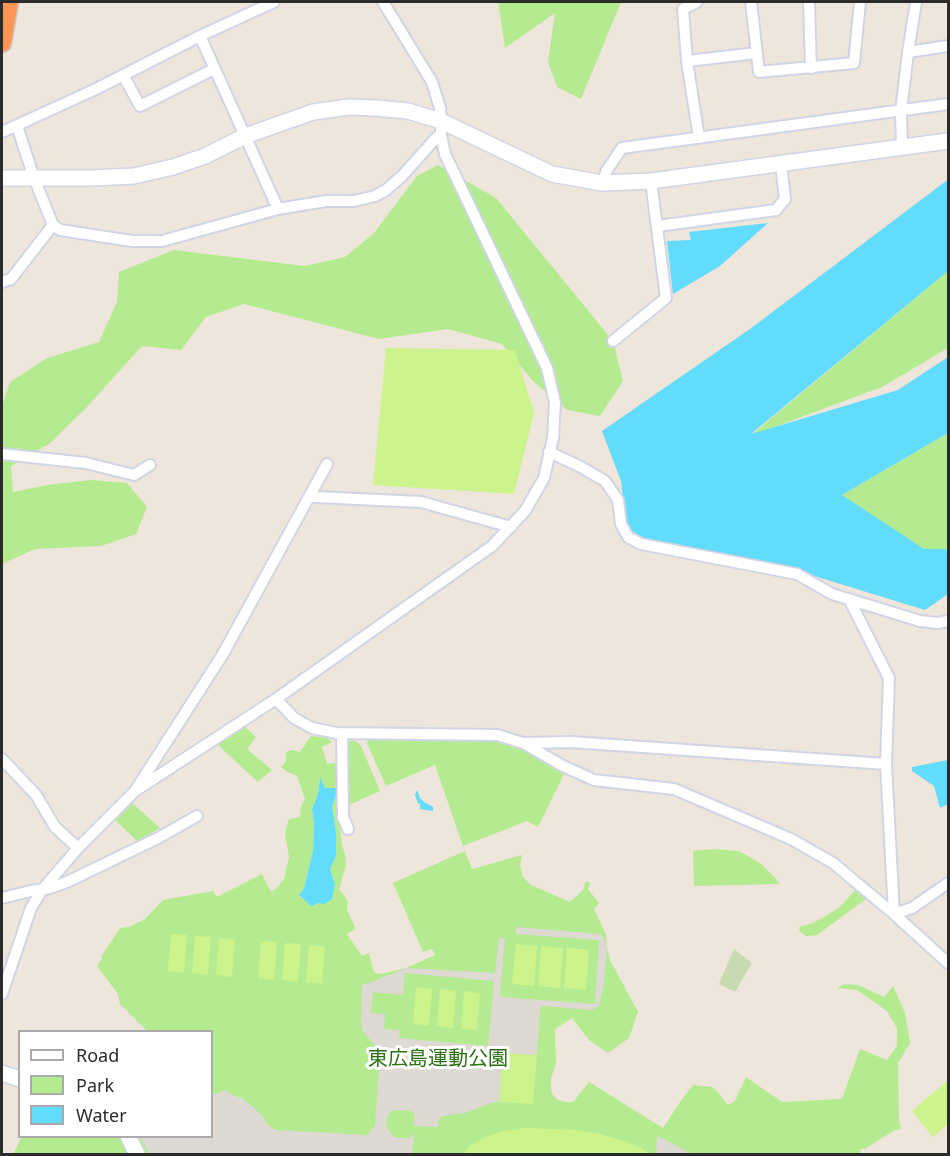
<!DOCTYPE html>
<html>
<head>
<meta charset="utf-8">
<style>
  body { margin:0 }
  #map { position:relative; width:950px; height:1156px; overflow:hidden; background:#eee5db; font-family:"Noto Sans",sans-serif }
  canvas { display:block }
  .frame { position:absolute; inset:0; border:3px solid #2b2b2b; pointer-events:none }
  .legend { position:absolute; left:18px; top:1030px; width:195px; height:108px; box-sizing:border-box; background:#fff; border:2px solid #aaa; margin:0; padding:8px 10px; list-style:none; font-size:18px; color:#2b2b2b }
  .legend li { display:flex; align-items:center; gap:12px; height:30px }
  .legend b { width:30px; border:2px solid #aaa }
</style>
</head>
<body>
<div id="map">
<canvas width="950" height="1156"></canvas>
<div class="frame"></div>
<ul class="legend">
<li><b style="height:8px;background:#fff"></b>Road</li>
<li><b style="height:16px;background:#b4eb91"></b>Park</li>
<li><b style="height:16px;background:#62dbfc"></b>Water</li>
</ul>
</div>
<script>
const context = document.querySelector('canvas').getContext('2d');
context.lineJoin = 'round';
function fill(path, color) {
  context.fillStyle = color;
  context.fill(path, 'evenodd');
}
function shape(rows) {
  const path = new Path2D();
  for (const r of rows) {
    path.moveTo(r[0], r[1]);
    for (let i = 2; i < r.length; i += 2) path.lineTo(r[i], r[i + 1]);
  }
  return path;
}
function trace(path, color, width, dash) {
  context.strokeStyle = color;
  context.lineWidth = width;
  context.lineCap = dash ? 'butt' : 'round';
  context.setLineDash(dash || []);
  context.stroke(path);
}
function label(font, color, halo, rows, align = 'center') {
  context.font = font + ' "Noto Sans","Noto Sans JP",sans-serif';
  context.lineWidth = 6;
  context.setLineDash([]);
  context.textBaseline = 'middle';
  context.strokeStyle = halo;
  context.fillStyle = color;
  for (const [text, x, y, turn = 0] of rows) {
    context.save();
    context.translate(x, y);
    context.rotate((+turn || 0) * Math.PI / 180);
    context.textAlign = isNaN(turn) ? turn : align;
    if (halo) context.strokeText(text, 0, 0);
    context.fillText(text, 0, 0);
    context.restore();
  }
}
fill(shape([
  [498,2,621,2,581,99,557,87,548,62,555,13,505,48],
  [438,165,496,198,613,341,623,381,600,416,567,410,532,380,502,344,448,329,379,339,244,304,206,317,181,350,142,346,86,408,49,444,11,466,13,492,47,485,91,480,127,483,147,507,136,534,101,546,35,549,2,564,2,406,10,382,47,358,99,342,117,302,119,272,174,250,304,266,345,257,374,233,417,176],
  [948,271,948,348,882,387,750,436],
  [948,433,948,550,924,549,890,532,842,495],
  [244,726,256,737,247,749,272,770,258,782,218,745],
  [311,736,327,738,332,742,322,747,327,764,337,763,339,819,342,846,345,854,346,865,339,890,344,895,348,902,347,910,356,929,347,934,362,956,369,953,373,969,375,973,381,974,406,968,435,955,432,949,423,952,393,883,465,851,472,869,522,855,520,865,523,877,531,885,570,902,583,890,586,881,590,883,588,889,599,903,594,909,606,935,607,948,610,960,638,1012,629,1038,608,1053,589,1040,572,1018,555,1029,556,1063,551,1079,551,1087,552,1094,558,1100,565,1102,573,1102,589,1082,663,1128,682,1099,693,1085,712,1087,717,1091,728,1105,735,1101,746,1077,782,1102,842,1099,860,1049,887,1060,897,1046,897,1028,887,1011,857,990,837,988,844,984,858,985,884,997,893,986,905,1013,910,1043,898,1063,899,1119,901,1129,893,1131,865,1149,860,1149,862,1154,13,1154,22,1137,212,1136,212,1032,147,1031,120,1004,118,994,97,966,102,959,101,957,120,928,129,927,145,919,163,900,213,891,217,897,262,874,271,892,277,888,284,879,289,857,285,834,289,819,300,817,301,806,305,799,297,776,288,772,281,767,286,761,286,752,292,750,300,752],
  [320,777,325,788,334,788,337,790,337,794,332,806,336,833,336,856,330,869,335,884,318,903,314,906,299,896,304,888,313,851,314,825,312,809,318,794],
  [431,739,497,742,515,745,529,751,565,772,538,827,527,821,463,846,435,765,386,786,367,743,368,740],
  [351,740,357,742,361,746,380,791,349,805,348,742],
  [130,801,160,828,137,841,112,817],
  [712,849,739,851,760,863,776,879,780,884,694,886,693,851],
  [856,889,868,896,866,899,817,935,806,936,800,932,799,927,813,923,839,908]
]), '#b4eb91');
fill(shape([
  [734,949,752,963,735,992,719,984]
]), '#c7dab0');
fill(shape([
  [386,348,515,350,534,413,514,494,373,485],
  [171,934,187,935,184,973,168,971],
  [195,936,211,937,208,975,192,973],
  [219,938,235,940,232,977,216,975],
  [261,941,277,942,274,980,258,978],
  [285,943,301,944,298,982,282,980],
  [516,944,537,946,534,986,512,984],
  [309,945,325,947,322,984,306,982],
  [541,946,563,948,560,988,538,986],
  [567,948,589,950,586,990,564,988],
  [416,987,432,989,429,1026,413,1024],
  [440,989,456,991,453,1028,437,1026],
  [464,991,480,993,477,1030,461,1029],
  [503,1052,537,1055,533,1104,499,1102],
  [948,1080,948,1124,933,1137,912,1111],
  [526,1128,575,1130,600,1134,625,1141,642,1148,650,1154,463,1154,470,1146,483,1138,503,1131]
]), '#cdf48c');
fill(shape([
  [516,927,600,934,604,938,607,948,604,984,599,1006,592,1010,543,1006,540,1008,537,1055,503,1053,499,1102,491,1103,462,1114,453,1114,441,1117,438,1120,438,1127,414,1126,415,1115,413,1112,410,1111,395,1110,390,1112,386,1121,387,1128,393,1136,396,1138,409,1138,412,1136,414,1132,412,1154,166,1154,158,1153,150,1154,140,1137,212,1136,212,1095,226,1090,232,1095,242,1098,253,1107,263,1117,268,1125,275,1130,368,1135,375,1125,380,1052,362,1030,361,1019,362,985,377,980,406,968,495,973,499,938,505,938,500,995,502,997,595,1004,599,940,516,934],
  [405,973,494,981,488,1046,399,1038,400,1030,384,1029,385,1014,371,1013,373,992,403,995],
  [658,1136,677,1146,692,1154,656,1154,657,1151,656,1145]
]), '#ded9d3');
fill(shape([
  [946,181,948,181,948,271,751,434,898,390,948,357,948,433,842,495,924,549,948,549,948,594,925,610,772,563,628,537,621,481,602,431,750,329],
  [768,223,720,266,673,294,667,241,691,240,689,232],
  [948,760,948,804,940,808,934,786,912,771,912,767],
  [320,777,325,788,334,788,337,790,337,794,332,806,336,833,336,856,330,869,335,884,332,899,324,904,318,903,313,906,311,906,299,895,304,888,313,851,314,825,312,809,318,794],
  [417,790,420,798,424,802,433,807,433,811,420,809,420,804,418,803,415,795]
]), '#62dbfc');
const street = shape([
  [697,2,683,9,687,61,699,138],
  [751,2,759,72,854,63,860,2],
  [809,2,811,68],
  [200,36,278,209],
  [908,52,948,46],
  [687,61,757,53],
  [123,75,140,106,214,69],
  [17,126,34,178,53,225,60,230,132,241,162,241,278,209,326,201,354,201,375,196,386,190,402,176,436,138,441,135],
  [2,132,96,89,200,36,274,2],
  [902,148,901,111,908,52,916,2],
  [602,183,607,170,622,148,948,104],
  [658,226,776,210,785,199,781,164],
  [2,282,11,279,53,225],
  [613,341,666,298,651,181],
  [549,452,581,467,605,481,618,500,621,524,628,537,641,544,797,574,832,594,920,621,937,623,948,621],
  [2,454,86,463,134,475,150,465],
  [310,495,315,497,421,502,511,527],
  [849,599,889,678,886,764,894,914,912,908,948,883],
  [276,699,294,718,312,728,337,733,497,735,523,743,563,766,594,780,674,789,791,839,833,863,894,914,948,963],
  [342,733,343,817,348,829],
  [524,743,571,742,886,764],
  [2,759,36,795,55,827,78,848],
  [135,791,276,699,492,546,525,511,544,478,553,438,555,403,547,368,445,154,441,135,441,121,440,108,432,82,383,2],
  [2,898,31,891,50,888,67,882,158,838,197,816],
  [2,994,31,908,42,890,78,848,135,791,223,654,327,464]
]);
const secondary = shape([
  [2,178,92,178,134,176,173,167,205,156,245,136,313,112,349,107,376,108,408,111,441,121,552,174,602,183,651,181,948,141],
  [2,1073,20,1079],
  [128,1136,137,1154]
]);
const highway = shape([
  [2,43,9,2]
]);
trace(street, '#d0d5e5', 14);
trace(secondary, '#d0d5e5', 18);
trace(highway, '#c8c8c8', 21);
trace(street, '#fff', 10);
trace(secondary, '#fff', 15);
trace(highway, '#ff9655', 18);
label('20px', '#2a7112', '#fff', [
  ["東広島運動公園",438,1059]
]);
</script>
</body>
</html>
